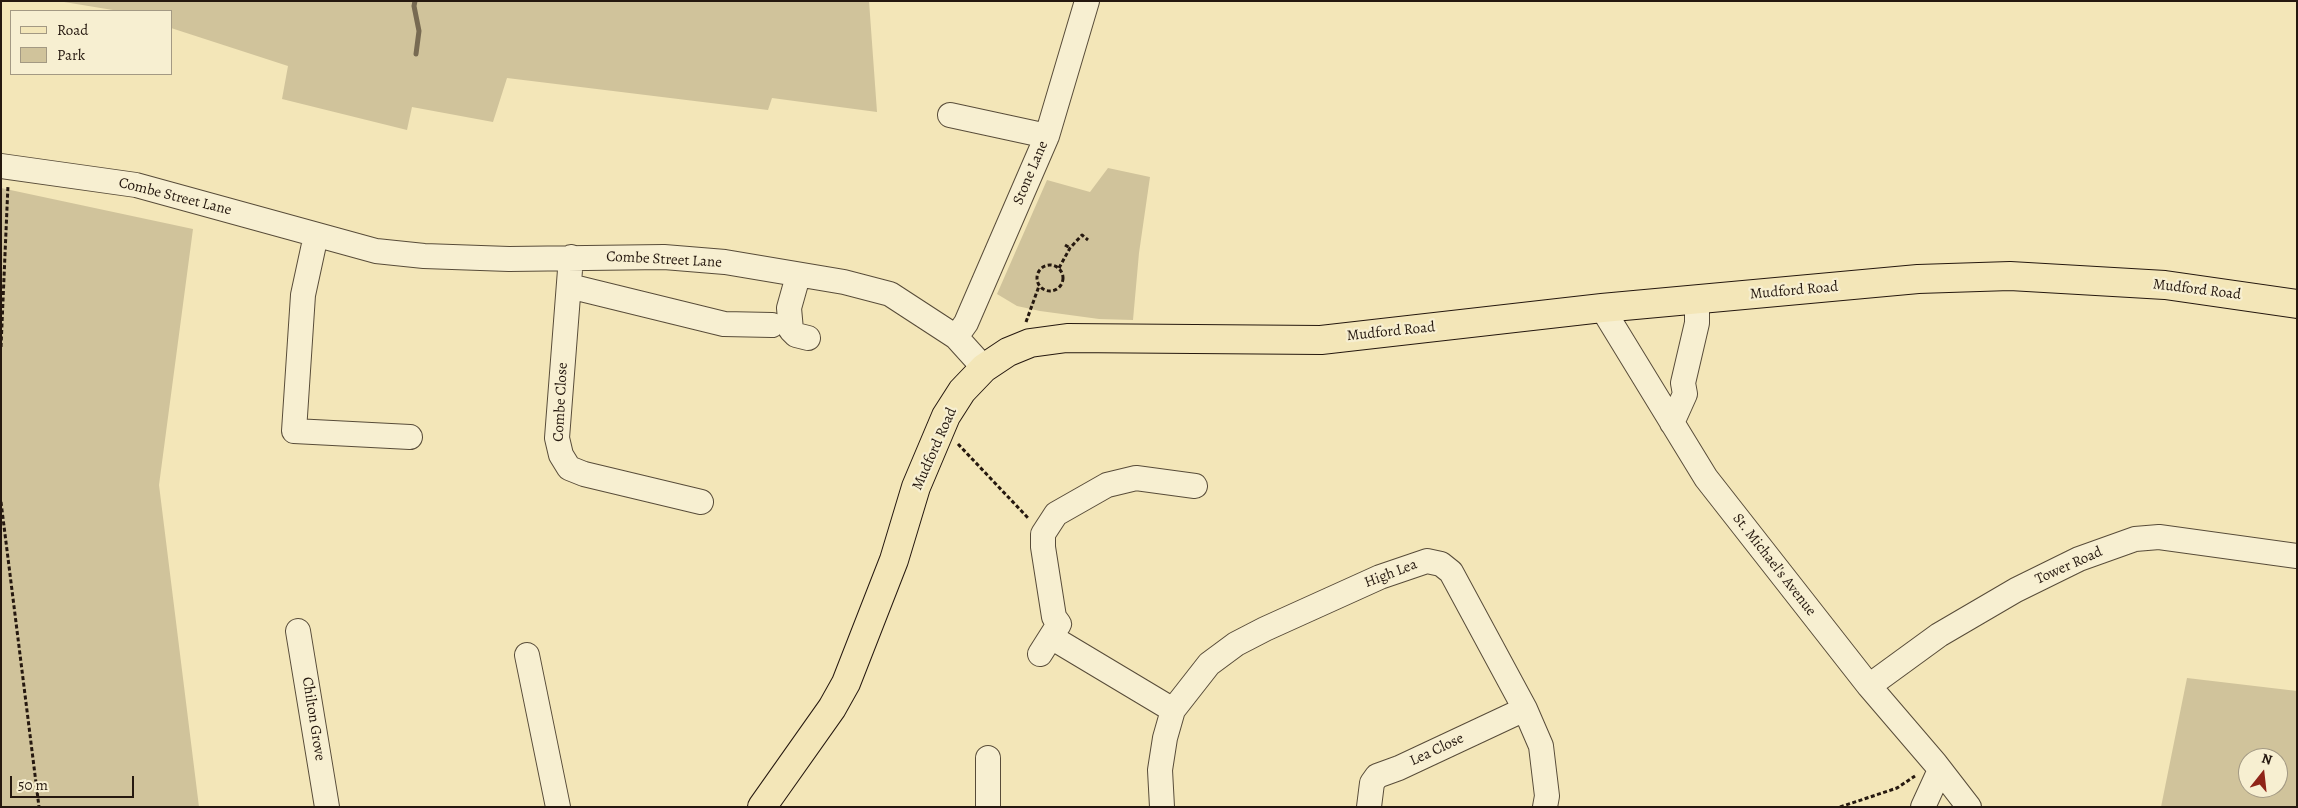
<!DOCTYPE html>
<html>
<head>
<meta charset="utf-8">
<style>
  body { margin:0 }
  #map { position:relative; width:2298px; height:808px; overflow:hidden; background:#f3e6b8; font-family:Alegreya,serif }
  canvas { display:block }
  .frame { position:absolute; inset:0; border:2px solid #25180f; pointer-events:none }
  .legend { position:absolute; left:10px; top:10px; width:162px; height:65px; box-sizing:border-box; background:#f7efd1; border:1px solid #a39983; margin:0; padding:6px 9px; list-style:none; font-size:15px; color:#25180f }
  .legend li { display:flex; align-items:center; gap:10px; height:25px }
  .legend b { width:25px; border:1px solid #a39983 }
  .north { position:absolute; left:2238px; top:748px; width:50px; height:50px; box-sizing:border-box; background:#f7efd1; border:1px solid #a39983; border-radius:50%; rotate:16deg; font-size:14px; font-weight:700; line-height:20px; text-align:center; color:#25180f }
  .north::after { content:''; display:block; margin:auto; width:18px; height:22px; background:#8f2418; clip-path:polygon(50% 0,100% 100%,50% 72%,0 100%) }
  .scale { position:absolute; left:10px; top:776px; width:124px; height:22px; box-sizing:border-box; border:2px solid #25180f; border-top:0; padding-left:6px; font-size:15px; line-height:18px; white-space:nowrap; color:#25180f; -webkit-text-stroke:4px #f7efd1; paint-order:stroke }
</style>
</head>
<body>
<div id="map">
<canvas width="2298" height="808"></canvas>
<div class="frame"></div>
<ul class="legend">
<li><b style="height:6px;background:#f3e6b8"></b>Road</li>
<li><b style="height:14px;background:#d0c39b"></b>Park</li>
</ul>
<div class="north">N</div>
<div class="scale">50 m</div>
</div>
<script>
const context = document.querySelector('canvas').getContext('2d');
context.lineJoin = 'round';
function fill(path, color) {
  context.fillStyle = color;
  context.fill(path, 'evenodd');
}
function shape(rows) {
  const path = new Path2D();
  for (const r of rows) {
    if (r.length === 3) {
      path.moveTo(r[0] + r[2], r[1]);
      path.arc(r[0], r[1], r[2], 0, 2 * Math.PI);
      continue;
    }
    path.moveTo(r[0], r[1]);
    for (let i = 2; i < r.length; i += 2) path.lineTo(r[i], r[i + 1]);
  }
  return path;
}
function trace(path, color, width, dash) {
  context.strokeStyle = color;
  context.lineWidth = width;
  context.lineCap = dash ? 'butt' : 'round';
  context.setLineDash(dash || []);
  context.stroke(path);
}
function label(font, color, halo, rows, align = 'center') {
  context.font = font + ' Alegreya,serif';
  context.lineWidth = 4.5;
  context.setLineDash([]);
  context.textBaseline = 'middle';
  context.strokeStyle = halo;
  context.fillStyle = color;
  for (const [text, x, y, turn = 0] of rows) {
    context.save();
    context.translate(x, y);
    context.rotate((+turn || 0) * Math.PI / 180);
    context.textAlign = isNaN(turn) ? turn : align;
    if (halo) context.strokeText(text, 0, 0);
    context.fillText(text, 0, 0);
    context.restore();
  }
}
fill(shape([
  [58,1,869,1,877,112,772,98,768,110,507,78,493,122,412,107,407,130,282,99,288,66,171,28,171,11,119,11],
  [1108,168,1150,177,1139,253,1133,320,1099,319,1040,311,1017,306,997,294,1047,180,1090,192],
  [1,188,193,229,159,485,199,807,1,807],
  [2187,678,2297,691,2297,807,2161,807],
  [2248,758,2278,758,2278,788,2248,788]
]), '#d0c39b');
trace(shape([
  [415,1,414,6,419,31,416,54]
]), '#776a52', 5);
const minor = shape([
  [950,115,1047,136],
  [1,166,136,185,376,251,424,256,509,259,664,257,725,262,844,282,890,294,956,337,984,368],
  [316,235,303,295,294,431,410,437],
  [571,257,557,438,561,455,569,468,584,474,701,502],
  [798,276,789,308,791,330,796,335,808,338],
  [569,286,724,324,772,325],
  [1602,308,1706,478,1869,686,1935,763,1969,807],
  [956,337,966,323,1047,136,1087,1],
  [1672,423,1685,394,1683,383,1697,323,1697,300],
  [298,631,327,807],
  [1051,637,1173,710],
  [1040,654,1059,624,1054,617,1043,547,1043,534,1056,514,1107,485,1136,478,1195,486],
  [527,655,558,807],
  [1869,686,1939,635,2016,590,2079,559,2135,539,2159,537,2297,556],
  [988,758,988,807],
  [1162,807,1160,770,1165,738,1173,710,1209,664,1236,644,1265,629,1380,577,1427,561,1441,564,1451,572,1525,709,1541,746,1547,796,1545,807],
  [1369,807,1372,783,1377,776,1399,768,1525,709],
  [1923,807,1940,770]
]);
const major = shape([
  [762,807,832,708,846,683,894,560,916,487,946,416,962,391,984,368,1008,352,1030,343,1067,338,1321,340,1602,308,1918,279,2010,276,2165,285,2297,304]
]);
trace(minor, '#584c39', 26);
trace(major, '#25180f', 30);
trace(shape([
  [1065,245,1070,248],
  [1050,278,13],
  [1059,268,1070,248,1082,235,1088,240],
  [1026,322,1039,286],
  [1,347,8,185],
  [958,444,1029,519],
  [1,502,39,807],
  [1840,807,1897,788,1915,776]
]), '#25180f', 3, [4, 2.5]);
trace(minor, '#f7efd1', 24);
trace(major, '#f3e6b8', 28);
label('15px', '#25180f', '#f7efd1', [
  ["Stone Lane",1031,173,-67],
  ["Combe Street Lane",175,197,14],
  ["Combe Street Lane",664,260,3],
  ["Mudford Road",2197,290,7],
  ["Mudford Road",1794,291,-5],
  ["Mudford Road",1391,332,-6],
  ["Combe Close",561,402,-87],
  ["Mudford Road",935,449,-66],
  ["St. Michael's Avenue",1774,565,52],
  ["Tower Road",2069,566,-24],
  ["High Lea",1391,574,-21],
  ["Chilton Grove",313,719,81],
  ["Lea Close",1437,750,-25]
]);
</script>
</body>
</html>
